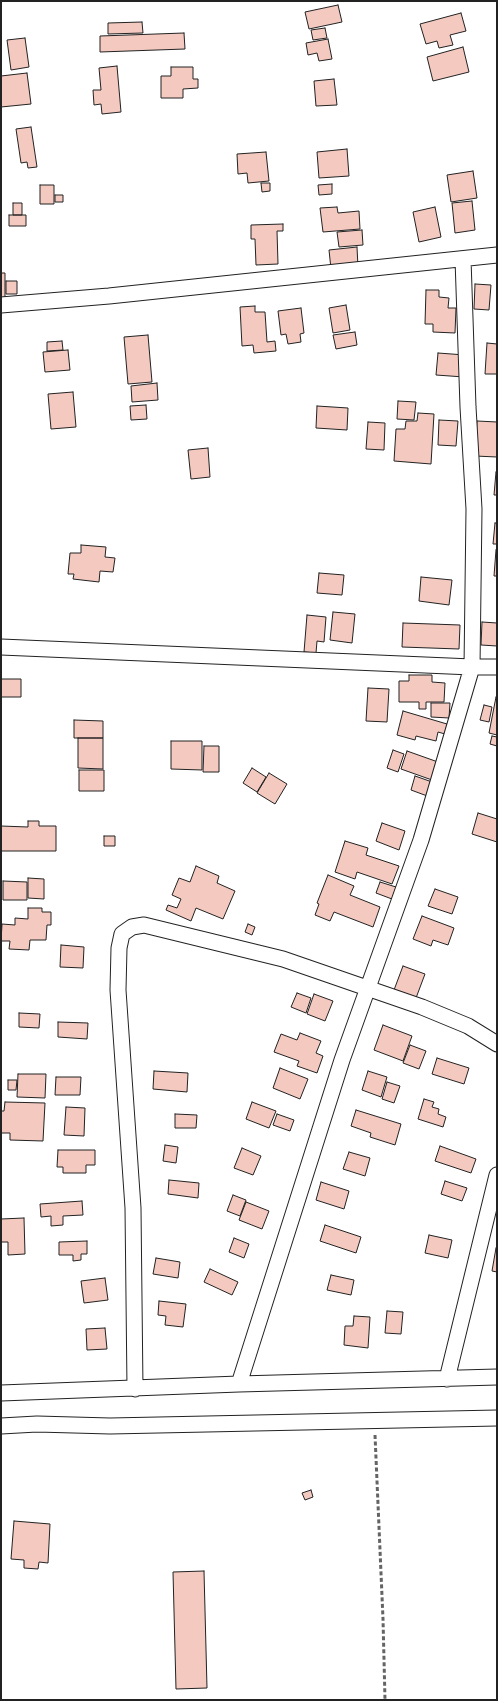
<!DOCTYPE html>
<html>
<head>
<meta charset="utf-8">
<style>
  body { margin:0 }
  #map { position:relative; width:498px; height:1701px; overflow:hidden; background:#fff; font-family:"Nunito Sans",sans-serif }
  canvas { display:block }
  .frame { position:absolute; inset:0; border:2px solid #222; pointer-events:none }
</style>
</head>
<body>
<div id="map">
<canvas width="498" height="1701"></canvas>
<div class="frame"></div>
</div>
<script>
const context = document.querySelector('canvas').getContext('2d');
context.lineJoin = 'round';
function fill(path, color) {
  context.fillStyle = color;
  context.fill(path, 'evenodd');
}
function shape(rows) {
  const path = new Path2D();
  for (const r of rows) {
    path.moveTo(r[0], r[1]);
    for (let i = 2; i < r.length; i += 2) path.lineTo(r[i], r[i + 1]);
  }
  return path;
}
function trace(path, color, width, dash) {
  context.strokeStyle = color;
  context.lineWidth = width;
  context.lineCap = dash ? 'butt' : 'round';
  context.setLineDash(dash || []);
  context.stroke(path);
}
const building = shape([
  [338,5,342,22,309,29,305,12,338,5],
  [461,13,466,31,450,35,453,45,439,48,437,41,426,44,420,24,461,13],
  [142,22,143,33,108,34,108,23,142,22],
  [325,28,327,38,313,40,311,30,325,28],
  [184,33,185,49,100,52,100,36,184,33],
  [25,38,29,67,11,70,7,40,25,38],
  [328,39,332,59,319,61,317,53,308,55,306,43,328,39],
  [463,47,469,72,433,81,427,57,463,47],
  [117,66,121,112,102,114,101,104,94,105,93,90,101,90,99,68,117,66],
  [171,67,193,67,193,79,198,79,198,88,183,89,183,98,161,98,161,76,171,76,171,67],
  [27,73,31,104,1,107,1,76,27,73],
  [334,79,337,105,316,106,314,81,334,79],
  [31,127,37,167,28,168,27,162,21,163,16,129,31,127],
  [347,149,349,176,319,178,317,152,347,149],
  [266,152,269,181,248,183,247,173,238,174,237,154,266,152],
  [473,171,477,198,451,202,447,175,473,171],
  [261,183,270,183,270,191,262,192,261,183],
  [332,184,332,194,319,195,318,185,332,184],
  [40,185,54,185,54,204,40,204,40,185],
  [55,195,63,195,63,202,55,202,55,195],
  [472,201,475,230,455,233,452,203,472,201],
  [13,203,22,203,22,215,13,215,13,203],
  [337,207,338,213,359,211,360,229,323,232,320,208,337,207],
  [435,207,441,237,419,242,413,212,435,207],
  [9,215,26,215,26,226,9,226,9,215],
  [283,224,283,231,277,231,278,264,256,265,255,239,251,239,251,225,283,224],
  [362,230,363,245,339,247,337,232,362,230],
  [357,247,358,267,331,269,329,250,357,247],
  [1,273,5,273,5,298,1,298,1,273],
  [6,281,17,281,17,294,6,294,6,281],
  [475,284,491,285,489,310,474,309,475,284],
  [426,290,439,290,439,297,449,298,448,308,456,308,455,333,433,332,433,324,425,324,426,290],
  [346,305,350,330,333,333,329,308,346,305],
  [255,306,255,312,265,312,267,342,275,341,276,351,254,353,253,345,242,346,240,307,255,306],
  [301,308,304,333,300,334,301,342,288,344,286,334,281,335,278,311,301,308],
  [355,332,357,345,336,349,333,335,355,332],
  [148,335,152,382,128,384,124,337,148,335],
  [62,341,63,350,47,351,47,342,62,341],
  [487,343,497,344,497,374,485,374,487,343],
  [68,350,70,370,45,372,43,352,68,350],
  [438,353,465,355,464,377,436,375,438,353],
  [157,383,158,400,132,402,131,386,157,383],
  [73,392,76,427,51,429,48,394,73,392],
  [398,401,416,402,414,420,397,419,398,401],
  [146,405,147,419,131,420,130,406,146,405],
  [317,406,348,408,347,430,316,428,317,406],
  [418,413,434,414,431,464,394,461,396,429,405,429,406,421,417,421,418,413],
  [439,420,458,421,456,446,438,445,439,420],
  [477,421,497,422,497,457,475,456,477,421],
  [368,422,385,423,384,450,366,449,368,422],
  [208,448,210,477,191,479,188,450,208,448],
  [496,472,497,472,497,495,494,495,496,472],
  [495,523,497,523,497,544,493,544,495,523],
  [81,545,106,547,105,557,115,558,113,572,100,571,99,582,73,579,74,574,68,574,70,553,81,553,81,545],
  [496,550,497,551,497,576,494,576,496,550],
  [319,573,344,575,342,595,317,593,319,573],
  [421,577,452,580,449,605,419,601,421,577],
  [333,612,355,614,352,643,330,640,333,612],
  [307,615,326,617,324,642,317,641,316,653,304,652,307,615],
  [482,622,497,623,497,646,481,645,482,622],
  [403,623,460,625,459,649,402,647,403,623],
  [409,675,432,675,432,682,445,683,444,702,426,702,426,709,419,709,419,702,399,702,399,681,409,681,409,675],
  [1,679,21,679,21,697,1,697,1,679],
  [368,688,389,689,387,722,366,721,368,688],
  [496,697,497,697,497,735,489,733,496,697],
  [431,703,450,703,449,718,431,717,431,703],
  [484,705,492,707,489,722,480,720,484,705],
  [403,711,447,724,445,734,438,732,436,741,416,736,415,740,397,735,403,711],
  [74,720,103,721,103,738,74,738,74,720],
  [492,736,497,737,497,746,490,744,492,736],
  [78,738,103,738,103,769,78,768,78,738],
  [171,741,202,741,202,770,171,769,171,741],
  [204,746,219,746,219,772,203,772,204,746],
  [393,750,404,754,398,772,387,768,393,750],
  [407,751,438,762,432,780,401,769,407,751],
  [252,768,266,777,257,792,243,783,252,768],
  [79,770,104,770,104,791,79,791,79,770],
  [269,773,287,784,275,804,257,793,269,773],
  [415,776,435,783,430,797,411,790,415,776],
  [478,813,497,819,497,842,472,834,478,813],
  [28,821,39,821,39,826,56,826,56,851,1,851,1,826,28,827,28,821],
  [382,823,405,831,399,850,376,841,382,823],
  [104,836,115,836,115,846,104,846,104,836],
  [345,841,368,848,366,855,399,866,392,884,357,872,355,879,335,872,345,841],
  [196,866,219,876,217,883,235,891,223,919,196,908,191,921,166,910,168,905,177,908,181,899,172,895,179,878,190,882,196,866],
  [328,875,354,886,350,895,380,907,373,927,334,912,330,921,315,915,319,904,317,903,328,875],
  [28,878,44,879,44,899,28,898,28,878],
  [3,881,27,882,27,900,3,900,3,881],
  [380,882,396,887,392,899,376,893,380,882],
  [435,889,458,897,452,914,428,906,435,889],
  [28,908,42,908,42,912,51,912,51,925,47,925,46,940,30,940,29,950,9,949,10,941,1,941,2,924,15,925,15,918,28,919,28,908],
  [422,916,454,928,448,945,433,940,431,946,413,939,422,916],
  [248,924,255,927,252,935,245,932,248,924],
  [61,945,84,947,83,968,60,967,61,945],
  [403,966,425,974,416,998,394,990,403,966],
  [297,993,311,998,306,1013,291,1007,297,993],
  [314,994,333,1001,325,1021,307,1014,314,994],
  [19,1013,40,1014,39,1028,19,1027,19,1013],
  [58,1022,88,1023,87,1039,58,1037,58,1022],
  [383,1025,412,1036,403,1061,374,1050,383,1025],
  [300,1033,321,1041,316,1053,323,1056,317,1073,297,1066,299,1061,274,1052,281,1034,297,1040,300,1033],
  [410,1045,426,1051,419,1069,403,1063,410,1045],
  [437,1058,469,1068,464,1084,432,1074,437,1058],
  [280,1068,308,1079,300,1099,273,1088,280,1068],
  [154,1071,188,1073,187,1092,153,1089,154,1071],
  [368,1071,387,1077,381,1097,362,1090,368,1071],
  [18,1074,46,1074,45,1098,17,1097,18,1074],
  [56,1077,81,1077,80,1095,55,1095,56,1077],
  [8,1080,17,1080,16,1090,8,1090,8,1080],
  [387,1082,400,1086,394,1103,382,1099,387,1082],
  [424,1099,434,1102,432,1107,439,1109,438,1114,446,1117,443,1127,418,1119,424,1099],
  [5,1102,45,1103,43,1141,10,1140,10,1133,1,1133,1,1111,4,1111,5,1102],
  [252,1102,276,1111,269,1128,246,1119,252,1102],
  [66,1107,85,1108,84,1136,64,1135,66,1107],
  [356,1110,401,1124,395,1145,370,1137,371,1133,351,1126,356,1110],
  [175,1114,197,1115,196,1128,175,1128,175,1114],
  [277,1114,294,1120,290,1131,273,1125,277,1114],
  [165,1145,178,1147,176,1163,163,1161,165,1145],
  [440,1146,476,1159,471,1173,435,1161,440,1146],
  [242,1148,261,1156,253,1175,234,1168,242,1148],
  [58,1150,95,1150,95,1165,86,1165,86,1173,63,1173,63,1167,57,1167,58,1150],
  [349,1152,370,1158,365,1176,343,1169,349,1152],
  [169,1180,199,1183,198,1198,168,1194,169,1180],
  [445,1181,467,1188,462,1201,441,1194,445,1181],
  [321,1182,349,1191,344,1209,316,1200,321,1182],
  [233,1195,246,1200,240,1216,227,1211,233,1195],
  [82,1201,83,1215,63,1216,63,1225,51,1226,51,1216,41,1217,40,1204,82,1201],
  [246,1202,269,1211,262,1229,239,1220,246,1202],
  [24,1218,25,1254,8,1255,8,1242,1,1242,1,1219,24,1218],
  [325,1225,361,1237,356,1253,320,1241,325,1225],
  [429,1235,452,1240,448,1258,425,1253,429,1235],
  [234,1238,249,1244,244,1258,229,1252,234,1238],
  [87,1241,87,1254,81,1254,81,1260,73,1261,73,1255,59,1255,59,1242,87,1241],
  [496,1248,497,1248,497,1272,492,1271,496,1248],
  [156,1258,180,1262,178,1278,153,1274,156,1258],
  [210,1269,238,1282,232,1295,204,1282,210,1269],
  [331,1275,354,1280,351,1295,327,1290,331,1275],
  [105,1278,108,1300,84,1303,81,1281,105,1278],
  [159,1301,186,1304,183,1327,165,1325,166,1316,158,1315,159,1301],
  [387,1311,403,1312,401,1334,385,1333,387,1311],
  [354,1316,370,1317,368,1348,344,1345,345,1326,353,1326,354,1316],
  [105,1328,107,1349,87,1350,86,1329,105,1328],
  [311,1490,313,1497,305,1500,302,1493,311,1490],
  [14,1521,50,1524,48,1563,39,1562,38,1569,24,1568,24,1560,11,1559,14,1521],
  [204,1571,207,1688,176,1689,173,1572,204,1571]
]);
fill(building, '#f3c9c0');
trace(building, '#222', 1);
const street = shape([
  [1,305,109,296,497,255],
  [1,647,472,667,497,667],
  [447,1379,497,1175],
  [239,1384,342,1060,421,840,472,667,474,509,468,407,463,259],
  [135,1389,133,1208,118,990,119,948,122,934,132,927,144,925,283,959,422,1007,468,1026,497,1044],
  [1,1393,239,1384,497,1377],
  [1,1426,37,1424,110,1426,497,1418]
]);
trace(street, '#222', 17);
trace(shape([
  [375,1435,383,1619,385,1700]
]), '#646464', 3, [4, 2.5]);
trace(street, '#fff', 15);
</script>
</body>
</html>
